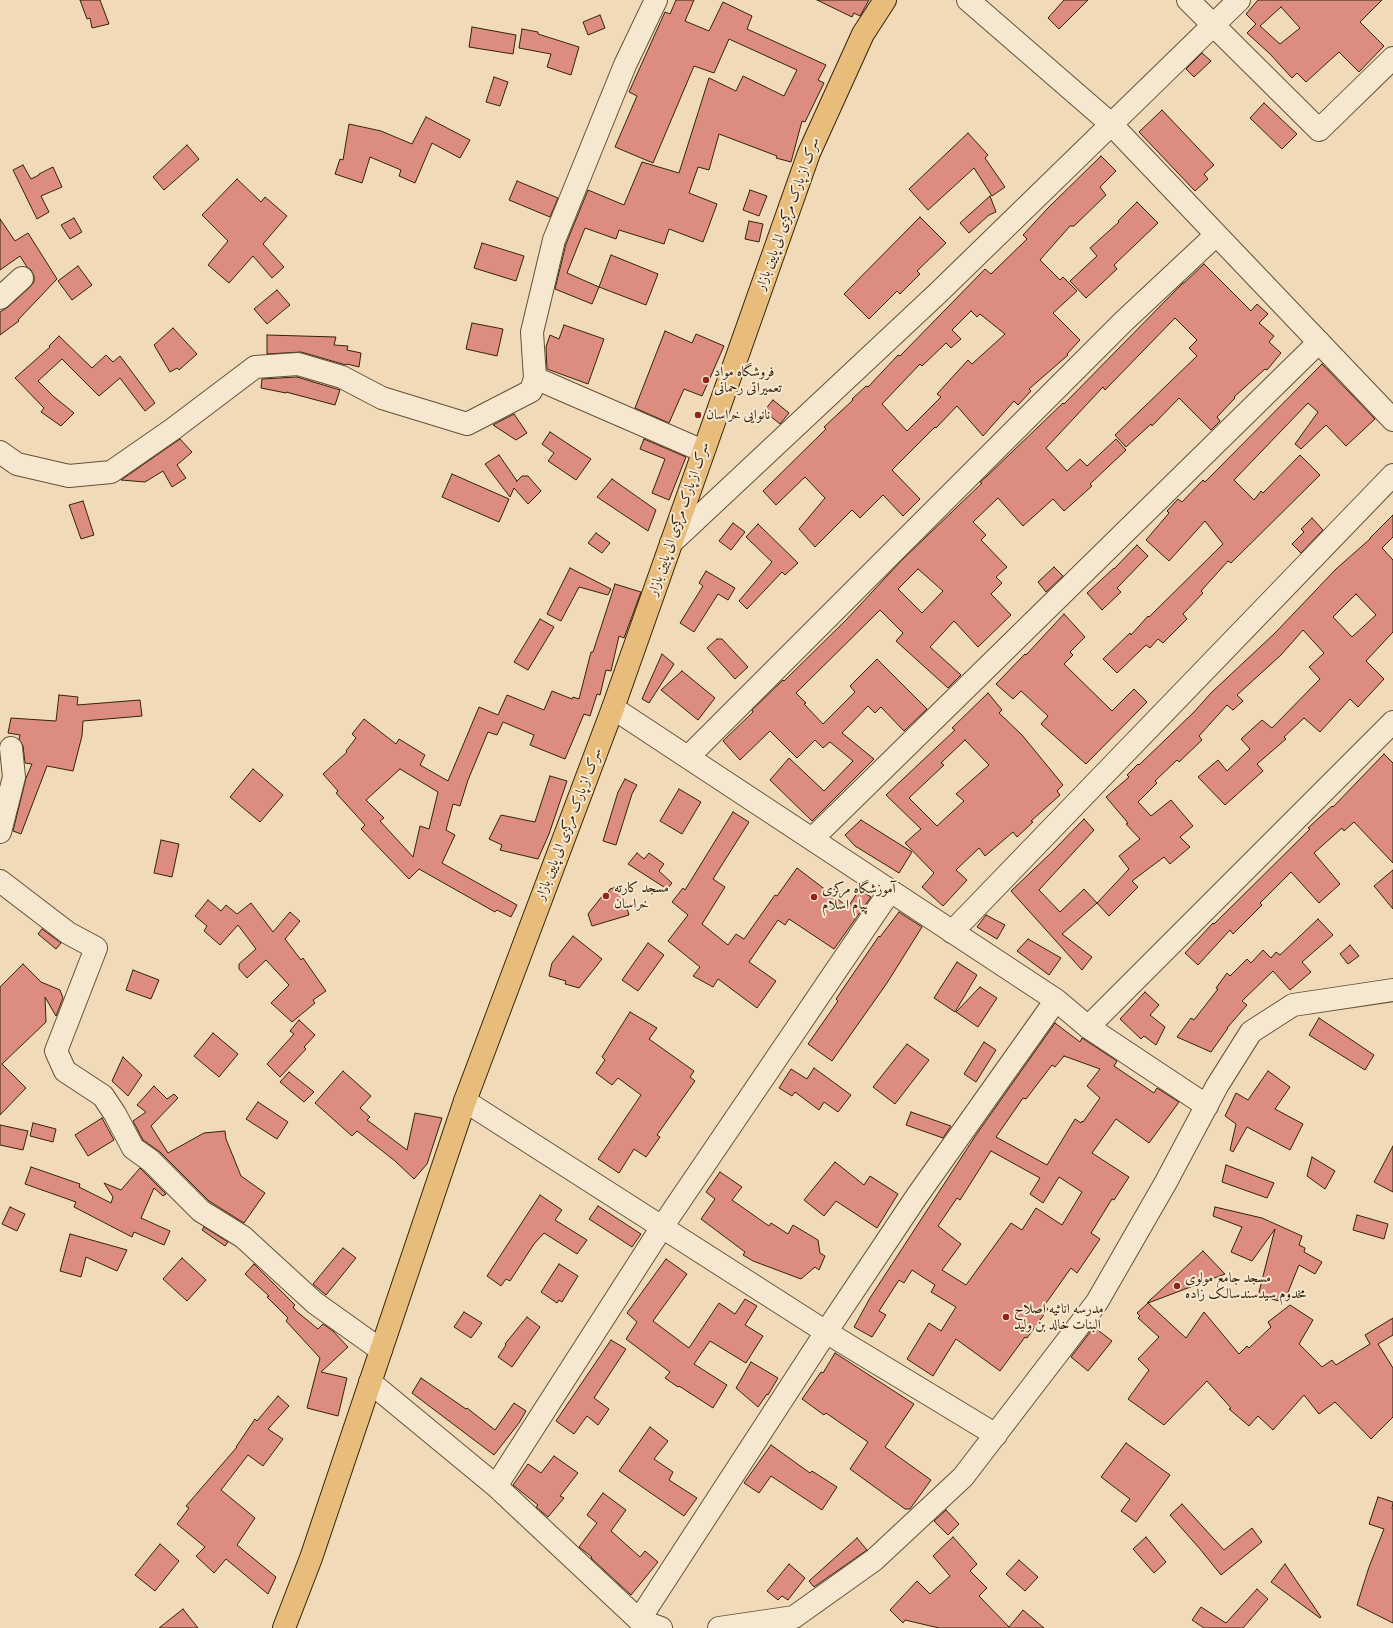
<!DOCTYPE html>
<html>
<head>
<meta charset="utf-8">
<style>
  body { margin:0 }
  canvas { display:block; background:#f1dab8 }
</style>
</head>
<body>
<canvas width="1393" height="1628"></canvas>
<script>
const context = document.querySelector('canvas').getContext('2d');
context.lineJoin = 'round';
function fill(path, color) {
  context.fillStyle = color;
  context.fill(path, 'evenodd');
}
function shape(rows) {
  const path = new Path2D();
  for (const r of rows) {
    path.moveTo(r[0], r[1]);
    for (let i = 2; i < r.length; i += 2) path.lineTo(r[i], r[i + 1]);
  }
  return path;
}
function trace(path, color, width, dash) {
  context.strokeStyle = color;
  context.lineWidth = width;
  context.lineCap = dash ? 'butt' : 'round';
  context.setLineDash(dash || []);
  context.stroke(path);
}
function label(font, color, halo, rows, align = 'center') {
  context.font = font + ' "Gentium Book Plus",Amiri,serif';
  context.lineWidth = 4;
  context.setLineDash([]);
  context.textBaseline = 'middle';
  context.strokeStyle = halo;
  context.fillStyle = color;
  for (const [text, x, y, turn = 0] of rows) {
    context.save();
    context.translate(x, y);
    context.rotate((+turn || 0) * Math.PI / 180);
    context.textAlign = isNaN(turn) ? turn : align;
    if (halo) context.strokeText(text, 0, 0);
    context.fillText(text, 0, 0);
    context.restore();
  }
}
const building = shape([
  [80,0,100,0,109,24,92,28,90,18,87,19,80,0],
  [676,0,694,0,685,21,709,31,723,2,752,16,747,29,826,65,818,80,824,83,805,122,802,121,791,162,776,158,777,156,719,134,709,170,698,167,689,193,717,204,703,242,669,229,664,244,619,230,616,239,585,228,567,273,599,287,592,304,555,289,566,244,588,190,624,205,642,162,679,173,709,78,736,91,743,76,784,96,797,70,729,39,714,73,694,66,653,163,615,147,637,96,629,92,665,12,670,14,676,0],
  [817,0,869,0,860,16,854,13,852,17,817,0],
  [1064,0,1088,0,1059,29,1048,18,1064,0],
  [1258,0,1382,0,1360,22,1384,46,1359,72,1339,52,1306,82,1297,73,1292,78,1270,54,1247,33,1256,24,1246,14,1258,0],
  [1281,7,1300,28,1280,44,1260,26,1281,7],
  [600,15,605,28,588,35,583,22,600,15],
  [472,27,516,35,513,54,469,47,472,27],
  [522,29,538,32,538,34,579,47,571,75,547,67,551,54,519,48,522,29],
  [1202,53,1211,61,1194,77,1186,69,1202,53],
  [494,77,508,82,500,106,486,102,494,77],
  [1264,103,1297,134,1282,149,1250,118,1264,103],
  [1162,110,1214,165,1204,174,1208,179,1195,191,1139,132,1162,110],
  [426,117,470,140,460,158,432,143,415,183,399,176,401,170,370,157,362,183,335,174,340,159,343,160,349,124,381,131,412,144,426,117],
  [968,133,988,155,985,158,1005,187,992,196,974,168,928,210,909,189,968,133],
  [187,145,199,159,164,190,153,177,187,145],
  [1101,156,1116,171,1100,187,1106,195,1074,226,1070,226,1040,260,1060,280,1063,277,1077,291,1053,313,1080,340,1067,354,1068,355,1029,389,1031,391,1018,405,1014,401,983,436,957,406,936,428,935,427,892,470,920,499,903,516,883,495,860,518,852,510,815,547,799,529,825,498,805,477,776,505,763,491,826,429,824,427,853,400,852,399,866,386,868,387,898,355,900,356,985,269,991,274,1027,239,1023,235,1048,208,1101,156],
  [971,311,977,317,980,314,1005,334,972,364,968,360,937,394,941,397,907,431,882,404,920,364,922,366,946,343,951,348,961,339,952,330,971,311],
  [23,165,31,179,39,175,39,174,53,167,62,187,41,196,49,212,37,219,13,170,23,165],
  [237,179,261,202,265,197,287,216,263,244,284,267,272,278,253,256,229,283,208,265,228,241,202,215,237,179],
  [517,181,558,198,550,217,509,200,517,181],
  [750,190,767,196,759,216,743,210,750,190],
  [990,196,996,212,989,215,969,233,960,223,990,196],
  [1137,202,1158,223,1114,265,1117,269,1086,298,1070,281,1097,256,1090,248,1119,222,1118,221,1137,202],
  [920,217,946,243,917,271,920,274,900,294,897,291,869,319,844,294,920,217],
  [74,218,82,232,70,239,61,225,74,218],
  [0,219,15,241,28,233,57,279,18,320,19,321,0,335,0,312,8,307,30,287,34,282,34,276,31,270,27,267,20,256,0,270,0,219],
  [749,221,763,224,759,242,745,239,749,221],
  [482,243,524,256,516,281,474,268,482,243],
  [611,255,658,274,646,305,599,287,611,255],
  [1204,264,1251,311,1257,304,1268,314,1259,323,1274,336,1269,342,1281,353,1267,370,1265,369,1234,397,1235,398,1217,417,1220,421,1211,430,1179,398,1152,426,1151,424,1126,447,1115,435,1197,356,1189,348,1197,340,1175,318,1105,390,1103,387,1046,448,1067,471,1080,459,1087,466,1116,439,1126,450,1090,484,1092,486,1064,511,1053,499,1023,526,998,498,973,522,986,535,981,540,1007,567,996,577,1002,583,991,594,1011,615,978,647,954,621,930,647,961,675,948,688,896,641,903,633,880,610,796,693,806,703,804,704,823,724,855,692,850,686,877,659,927,709,904,731,881,707,875,713,868,706,842,733,874,759,812,821,770,780,789,758,824,791,853,761,830,742,823,748,815,740,797,758,770,731,740,760,723,741,753,712,752,710,783,680,784,681,847,619,901,561,982,483,980,482,986,477,1063,403,1064,404,1176,290,1183,283,1184,283,1204,264],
  [918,569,943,591,922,613,898,589,918,569],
  [78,266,92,285,72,300,58,281,78,266],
  [277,290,290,305,267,324,254,309,277,290],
  [472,323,503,329,497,356,466,349,472,323],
  [564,325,604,339,588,384,547,369,546,347,550,335,559,339,564,325],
  [173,328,197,354,179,370,177,368,170,372,154,345,173,328],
  [665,331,692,343,696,334,724,346,702,396,684,389,669,423,635,408,665,331],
  [267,335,336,337,334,345,348,346,347,350,361,353,359,367,347,364,346,365,301,352,267,354,267,335],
  [59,336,92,368,106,355,113,362,120,356,155,403,145,411,120,378,99,396,62,359,38,381,53,396,74,413,61,426,41,412,44,408,15,378,50,347,49,346,59,336],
  [1322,364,1375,419,1346,446,1326,425,1301,449,1295,444,1318,412,1308,403,1234,480,1254,500,1261,491,1263,493,1300,455,1320,475,1231,563,1228,561,1201,591,1203,593,1183,614,1187,619,1163,643,1158,639,1150,648,1146,645,1117,673,1103,659,1130,633,1131,635,1148,616,1149,617,1223,544,1205,521,1169,561,1146,540,1169,513,1167,511,1178,499,1182,502,1203,480,1205,482,1322,364],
  [297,377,340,390,335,405,286,392,286,393,261,388,262,379,297,377],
  [773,400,789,413,780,424,764,411,773,400],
  [514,414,527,433,516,440,493,425,514,414],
  [550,432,591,459,576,480,548,461,554,453,542,444,550,432],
  [180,439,192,452,177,465,186,478,172,487,163,471,145,482,121,480,180,439],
  [644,439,686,457,669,500,652,493,665,459,640,449,644,439],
  [499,455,517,481,516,482,522,476,528,476,541,491,528,504,514,488,510,497,485,464,499,455],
  [452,474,509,499,499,522,442,497,452,474],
  [612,479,656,510,648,531,597,497,612,479],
  [83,501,94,535,81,539,69,505,83,501],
  [1393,515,1393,537,1382,548,1393,560,1393,632,1366,661,1384,679,1358,707,1350,699,1320,732,1304,718,1284,737,1286,739,1257,764,1263,771,1225,805,1198,777,1218,760,1227,771,1250,749,1241,739,1262,720,1272,728,1320,679,1309,667,1324,653,1303,630,1281,655,1237,695,1243,701,1233,710,1227,705,1199,736,1202,740,1179,762,1177,760,1155,781,1157,783,1138,802,1151,816,1171,800,1193,826,1180,837,1190,847,1170,864,1164,857,1132,881,1138,887,1109,916,1097,903,1129,869,1119,856,1140,839,1126,824,1128,823,1106,797,1129,777,1127,775,1138,764,1139,765,1194,712,1211,693,1275,633,1336,569,1370,539,1370,538,1393,515],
  [1356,594,1376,615,1352,637,1333,617,1356,594],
  [1312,518,1323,530,1301,553,1292,544,1304,532,1301,529,1312,518],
  [733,523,745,532,731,550,719,541,733,523],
  [758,524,798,563,785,575,782,572,747,609,739,601,772,562,746,537,758,524],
  [596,533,610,543,602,553,588,543,596,533],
  [1137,545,1148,556,1117,588,1121,592,1102,610,1087,593,1114,568,1114,569,1137,545],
  [1054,567,1063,576,1046,592,1038,582,1054,567],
  [570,568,611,589,608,595,579,587,561,621,547,614,570,568],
  [706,571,735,588,728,600,718,594,694,632,680,623,703,586,699,583,706,571],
  [615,584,641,592,624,638,619,636,611,671,606,670,600,695,597,694,590,716,584,714,565,759,530,745,534,735,503,722,497,735,488,732,468,780,460,806,453,804,446,830,455,835,442,863,517,905,511,917,497,910,495,912,419,869,409,879,361,829,365,825,336,793,338,791,323,774,347,752,346,751,356,738,352,734,364,719,396,744,399,739,425,755,420,765,448,781,479,707,498,715,507,695,544,710,552,691,572,699,573,697,579,699,591,652,593,652,615,584],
  [400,769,438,792,429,829,420,826,413,857,380,821,384,818,366,800,400,769],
  [1064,614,1085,637,1070,652,1073,655,1064,664,1112,711,1134,689,1147,702,1086,764,1041,724,1048,716,1021,691,1013,699,996,684,1025,654,1026,655,1064,614],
  [540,619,554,627,528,670,514,662,540,619],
  [717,639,722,639,748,667,735,679,707,648,717,639],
  [662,654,674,664,649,703,642,699,662,654],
  [682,671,715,698,698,720,661,690,682,671],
  [988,693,1002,710,999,713,1022,735,1063,785,1057,791,1060,795,1031,821,1033,822,1017,837,1013,832,985,856,979,848,956,870,967,880,943,906,922,887,934,873,905,843,921,829,886,795,955,730,952,728,988,693],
  [965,740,989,765,956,794,964,801,937,826,909,798,944,765,941,763,965,740],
  [59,695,78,697,77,705,140,700,142,716,83,721,82,736,73,771,47,766,21,834,13,831,26,778,32,764,25,763,23,746,19,739,20,735,8,733,11,718,56,721,59,695],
  [1384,754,1393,763,1393,863,1354,822,1344,831,1342,828,1314,853,1340,884,1319,903,1291,872,1260,903,1262,905,1233,934,1230,930,1198,965,1185,953,1213,923,1214,924,1310,829,1308,828,1332,806,1333,807,1384,754],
  [253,769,283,795,260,822,230,797,253,769],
  [550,776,567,781,549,834,538,859,500,850,502,845,489,839,501,815,535,822,550,776],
  [625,779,637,785,632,794,616,845,603,841,618,792,625,779],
  [679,789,701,802,682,834,660,821,679,789],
  [733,812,749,822,713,879,725,887,702,924,728,945,736,934,744,939,775,895,777,896,797,868,848,907,859,890,871,897,834,949,789,919,785,925,778,920,749,962,776,981,757,1008,718,979,713,987,693,976,700,967,668,941,688,915,672,902,683,888,685,890,733,812],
  [1084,819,1094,830,1039,890,1060,912,1084,889,1097,903,1062,934,1092,957,1082,970,1011,891,1053,851,1084,819],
  [861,820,912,852,899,873,855,846,845,835,861,820],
  [161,840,179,844,172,877,154,873,161,840],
  [637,853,644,859,649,853,664,864,659,871,672,883,667,889,628,864,637,853],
  [1393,870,1393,909,1374,886,1393,870],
  [620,886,629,915,592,926,588,914,603,895,606,896,610,889,620,886],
  [208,900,221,911,226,905,237,914,251,903,273,932,290,912,300,921,285,939,301,960,303,958,326,991,313,1000,315,1003,292,1022,271,1003,289,985,266,960,247,978,239,969,239,964,256,949,238,925,220,945,204,931,207,926,195,916,208,900],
  [899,912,922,927,887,983,832,1061,808,1044,838,1001,836,999,879,936,880,937,899,912],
  [986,915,1005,925,997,939,977,927,986,915],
  [1318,919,1333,935,1302,962,1311,972,1290,990,1273,971,1242,1001,1247,1005,1227,1028,1228,1028,1211,1052,1177,1037,1191,1018,1194,1020,1218,989,1216,988,1227,973,1230,976,1247,959,1251,963,1263,950,1271,958,1276,952,1280,955,1318,919],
  [42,929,61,943,56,949,38,934,42,929],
  [573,936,602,959,579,988,565,984,566,981,549,976,552,963,573,936],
  [1028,939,1061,958,1049,975,1017,951,1028,939],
  [648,943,664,955,638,991,622,980,648,943],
  [1350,945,1359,956,1348,964,1340,954,1350,945],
  [957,962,977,975,955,1012,934,998,957,962],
  [23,964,41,982,60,990,63,998,56,1016,45,997,46,1022,2,1064,26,1088,0,1115,0,987,23,964],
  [133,970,159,980,151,999,126,990,133,970],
  [980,987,997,998,978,1027,956,1012,980,987],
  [1145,992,1159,1005,1150,1015,1165,1027,1156,1045,1144,1036,1141,1039,1120,1019,1145,992],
  [630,1012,657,1028,649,1039,694,1071,690,1077,695,1081,657,1135,660,1137,646,1157,634,1149,619,1173,598,1159,641,1095,618,1078,612,1085,596,1073,605,1060,602,1057,630,1012],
  [1319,1018,1374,1055,1365,1070,1309,1035,1319,1018],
  [299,1020,315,1035,304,1047,306,1049,280,1077,267,1064,294,1034,290,1031,299,1020],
  [1055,1023,1080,1042,1082,1038,1117,1061,1114,1066,1154,1093,1157,1088,1179,1102,1149,1143,1116,1119,1092,1153,1129,1177,1114,1200,1112,1199,1091,1233,1100,1239,1077,1273,1071,1268,1044,1306,1048,1309,1027,1338,1025,1337,1000,1371,956,1339,933,1376,907,1359,929,1323,941,1331,956,1307,931,1292,935,1285,912,1270,904,1283,899,1280,879,1311,886,1315,872,1337,854,1327,870,1298,976,1135,1055,1023],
  [1064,1056,1100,1069,1087,1086,1100,1098,1083,1122,1082,1121,1081,1123,1075,1119,1047,1165,996,1137,1023,1098,1026,1099,1052,1065,1055,1067,1064,1056],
  [991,1151,1040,1178,1030,1194,1043,1203,1059,1177,1082,1192,1062,1225,1036,1208,1022,1230,1011,1223,966,1285,942,1270,961,1244,938,1226,957,1198,960,1200,991,1151],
  [213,1033,238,1054,219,1077,194,1056,213,1033],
  [984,1042,996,1050,976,1082,964,1074,984,1042],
  [907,1044,929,1060,895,1104,873,1087,907,1044],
  [123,1057,142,1075,128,1096,112,1081,123,1057],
  [814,1068,851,1095,838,1112,824,1102,819,1110,795,1092,792,1096,779,1088,791,1069,807,1079,814,1068],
  [343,1071,371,1096,360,1108,370,1117,367,1120,407,1150,415,1113,442,1118,427,1164,414,1179,395,1161,357,1131,352,1136,315,1103,343,1071],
  [1268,1071,1290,1087,1275,1109,1303,1124,1290,1150,1247,1127,1233,1152,1230,1150,1236,1124,1225,1116,1236,1093,1248,1100,1268,1071],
  [289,1072,314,1092,304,1102,280,1082,289,1072],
  [154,1086,167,1099,174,1094,178,1098,151,1126,168,1153,204,1133,225,1131,226,1139,241,1176,265,1193,244,1223,209,1201,160,1152,143,1140,133,1121,146,1112,137,1105,154,1086],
  [258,1102,288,1122,277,1139,246,1119,258,1102],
  [911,1112,951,1126,943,1138,906,1125,911,1112],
  [102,1118,114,1140,88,1156,75,1135,102,1118],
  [33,1123,56,1129,53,1142,30,1136,33,1123],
  [0,1125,28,1131,23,1150,0,1145,0,1125],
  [1393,1146,1393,1192,1374,1182,1393,1146],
  [1312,1157,1335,1171,1325,1189,1307,1176,1312,1157],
  [835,1162,864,1185,870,1176,898,1194,877,1228,836,1201,824,1216,804,1200,835,1162],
  [1226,1165,1274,1183,1267,1198,1222,1182,1226,1165],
  [31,1167,80,1184,79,1187,111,1203,113,1197,104,1183,121,1190,140,1168,166,1194,163,1196,154,1188,141,1218,170,1231,164,1245,134,1232,132,1237,74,1207,76,1202,25,1184,31,1167],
  [720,1172,742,1187,732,1200,769,1226,771,1223,788,1234,793,1225,818,1240,820,1253,825,1256,819,1270,815,1267,801,1279,753,1261,743,1255,745,1252,701,1219,715,1199,706,1192,720,1172],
  [540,1195,562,1210,555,1220,587,1240,577,1254,544,1233,534,1244,510,1281,506,1279,501,1286,487,1276,540,1195],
  [598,1206,641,1234,632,1247,589,1219,598,1206],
  [10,1207,25,1214,17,1231,2,1224,10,1207],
  [1215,1207,1262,1218,1302,1236,1299,1245,1305,1248,1304,1252,1322,1262,1315,1274,1299,1265,1284,1302,1258,1296,1275,1229,1252,1261,1231,1252,1242,1227,1213,1216,1215,1207],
  [1357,1215,1388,1224,1384,1239,1353,1230,1357,1215],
  [204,1227,228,1242,225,1246,202,1230,204,1227],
  [70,1234,127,1250,117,1271,86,1257,81,1277,60,1271,70,1234],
  [343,1248,356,1258,326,1295,313,1284,343,1248],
  [1203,1251,1225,1274,1148,1303,1148,1302,1203,1251],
  [182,1258,206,1280,187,1301,163,1279,182,1258],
  [666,1259,687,1274,653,1321,689,1348,719,1303,735,1314,745,1299,757,1306,745,1325,763,1336,746,1363,710,1341,694,1364,727,1385,713,1408,679,1386,678,1387,665,1378,670,1372,626,1339,637,1322,627,1313,666,1259],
  [254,1264,295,1305,293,1307,295,1310,318,1329,323,1324,333,1331,348,1347,321,1372,347,1378,338,1416,307,1408,320,1358,286,1321,288,1318,267,1297,269,1296,245,1274,254,1264],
  [559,1264,578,1276,562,1302,559,1300,557,1303,541,1292,559,1264],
  [1148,1303,1186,1338,1204,1312,1239,1354,1247,1346,1249,1348,1271,1327,1268,1322,1290,1305,1313,1320,1299,1344,1322,1367,1332,1360,1336,1365,1370,1344,1365,1335,1393,1318,1393,1335,1378,1344,1393,1368,1393,1417,1371,1439,1335,1402,1319,1414,1304,1395,1273,1430,1258,1416,1249,1426,1229,1409,1231,1408,1207,1381,1164,1425,1128,1399,1149,1370,1138,1359,1159,1337,1138,1318,1140,1316,1137,1313,1148,1303],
  [464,1312,482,1323,471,1338,454,1327,464,1312],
  [527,1317,540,1327,512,1367,498,1357,506,1345,505,1344,527,1317],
  [1094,1327,1112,1341,1088,1371,1071,1357,1094,1327],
  [611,1340,626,1349,594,1398,609,1409,598,1425,587,1416,574,1434,556,1421,611,1340],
  [835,1353,914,1404,885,1447,931,1480,910,1509,905,1509,850,1469,868,1442,826,1413,824,1415,802,1399,821,1372,823,1373,835,1353],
  [751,1362,778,1378,768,1395,767,1394,758,1407,736,1388,751,1362],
  [421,1378,466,1409,467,1408,495,1430,514,1403,526,1411,519,1423,494,1455,412,1393,421,1378],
  [278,1396,289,1406,268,1429,283,1439,263,1466,248,1455,221,1490,255,1518,237,1545,276,1577,268,1594,226,1559,214,1573,196,1556,205,1547,177,1524,189,1508,186,1506,237,1447,236,1447,255,1419,257,1421,278,1396],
  [650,1427,668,1441,654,1459,673,1472,669,1480,697,1498,684,1516,619,1471,650,1427],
  [1126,1443,1170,1475,1136,1522,1121,1511,1130,1499,1101,1477,1126,1443],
  [771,1445,810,1473,812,1471,837,1487,822,1510,771,1476,759,1493,744,1483,771,1445],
  [554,1456,578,1473,560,1496,564,1498,548,1517,536,1507,538,1505,513,1485,528,1464,541,1473,554,1456],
  [603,1493,626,1510,611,1531,640,1557,645,1551,658,1562,631,1595,591,1558,592,1557,579,1547,597,1523,587,1515,603,1493],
  [1378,1497,1393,1502,1392,1509,1393,1509,1393,1623,1357,1605,1369,1567,1384,1529,1369,1524,1378,1497],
  [1182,1504,1224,1550,1252,1528,1262,1542,1221,1575,1200,1549,1170,1515,1182,1504],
  [946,1510,959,1524,948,1535,934,1521,946,1510],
  [953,1537,977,1564,970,1571,987,1588,979,1596,1009,1627,1023,1610,1044,1628,939,1628,905,1620,903,1623,890,1610,917,1581,930,1594,950,1576,933,1556,953,1537],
  [1146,1537,1166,1562,1154,1573,1133,1549,1146,1537],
  [857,1538,867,1550,814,1587,809,1581,857,1538],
  [160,1544,179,1561,155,1591,135,1575,160,1544],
  [1019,1560,1038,1577,1025,1591,1006,1574,1019,1560],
  [789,1564,805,1578,788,1600,782,1596,778,1600,767,1591,789,1564],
  [1285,1564,1321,1617,1320,1618,1271,1582,1285,1564],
  [1257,1589,1268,1599,1243,1628,1204,1628,1192,1620,1201,1607,1226,1623,1257,1589],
  [183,1609,198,1628,159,1628,183,1609]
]);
fill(building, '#dc8d80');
trace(building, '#352309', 1);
const minor = shape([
  [968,0,1111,124,1393,420],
  [1188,0,1319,130,1393,58],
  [0,298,22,278],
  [535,378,703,451],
  [0,452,17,464,69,476,111,472,173,429,255,367,298,364,342,377,382,398,467,424,531,391,535,378,532,332,554,240,625,65,656,0],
  [671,543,939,292,1239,0],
  [613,708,1056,1000,1088,1027,1207,1106],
  [688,757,1124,321,1216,235],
  [0,832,14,777,11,748],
  [812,839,1319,342],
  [0,881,68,933,96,948,56,1051,65,1071,103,1096,115,1114,133,1148,151,1161,201,1211,243,1237,315,1303,381,1350],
  [952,932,1393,475],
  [1088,1027,1393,722],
  [465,1101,826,1332,996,1435],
  [370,1382,496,1486,639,1620,661,1628],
  [496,1486,662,1227,890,891],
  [639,1620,826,1332,917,1196,1056,1000],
  [719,1628,794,1617,874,1560,963,1477,1097,1302,1166,1182,1217,1086,1251,1032,1293,1005,1393,990]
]);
const major = shape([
  [284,1628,311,1558,465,1101,613,708,809,153,863,34,885,0]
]);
trace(minor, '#645135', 24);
trace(major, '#352309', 24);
trace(minor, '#f6e7d1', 22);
trace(major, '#e8bd7c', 22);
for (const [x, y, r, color] of [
  [706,380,4,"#8f2418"],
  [698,415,4,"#8f2418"],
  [606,896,4,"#8f2418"],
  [814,897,4,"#8f2418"],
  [1177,1286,4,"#8f2418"],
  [1006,1317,4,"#8f2418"]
]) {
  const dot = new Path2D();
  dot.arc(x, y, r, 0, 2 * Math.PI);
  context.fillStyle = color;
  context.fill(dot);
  trace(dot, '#f6e7d1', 1.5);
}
label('14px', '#352309', '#f6e7d1', [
  ["سرک از پارک مرکزی الی پایین بازار",788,214,-70],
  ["سرک از پارک مرکزی الی پایین بازار",679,519,-71],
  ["سرک از پارک مرکزی الی پایین بازار",569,824,-69]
]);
label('14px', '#352309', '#f6e7d1', [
  ["فروشگاه مواد",714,372],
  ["تعمیراتی رحمانی",714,388],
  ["نانوایی خراسان",706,415],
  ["مسجد کارته",614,888],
  ["خراسان",614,904],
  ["آموزشگاه مرکزی",822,889],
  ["پیام اسلام",822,905],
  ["مسجد جامع مولوی",1185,1278],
  ["مخدوم سیدسندسالک زاده",1185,1294],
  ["مدرسه اناثیه اصلاح",1014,1309],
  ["البنات خالد بن ولید",1014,1325]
], 'left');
</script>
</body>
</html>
